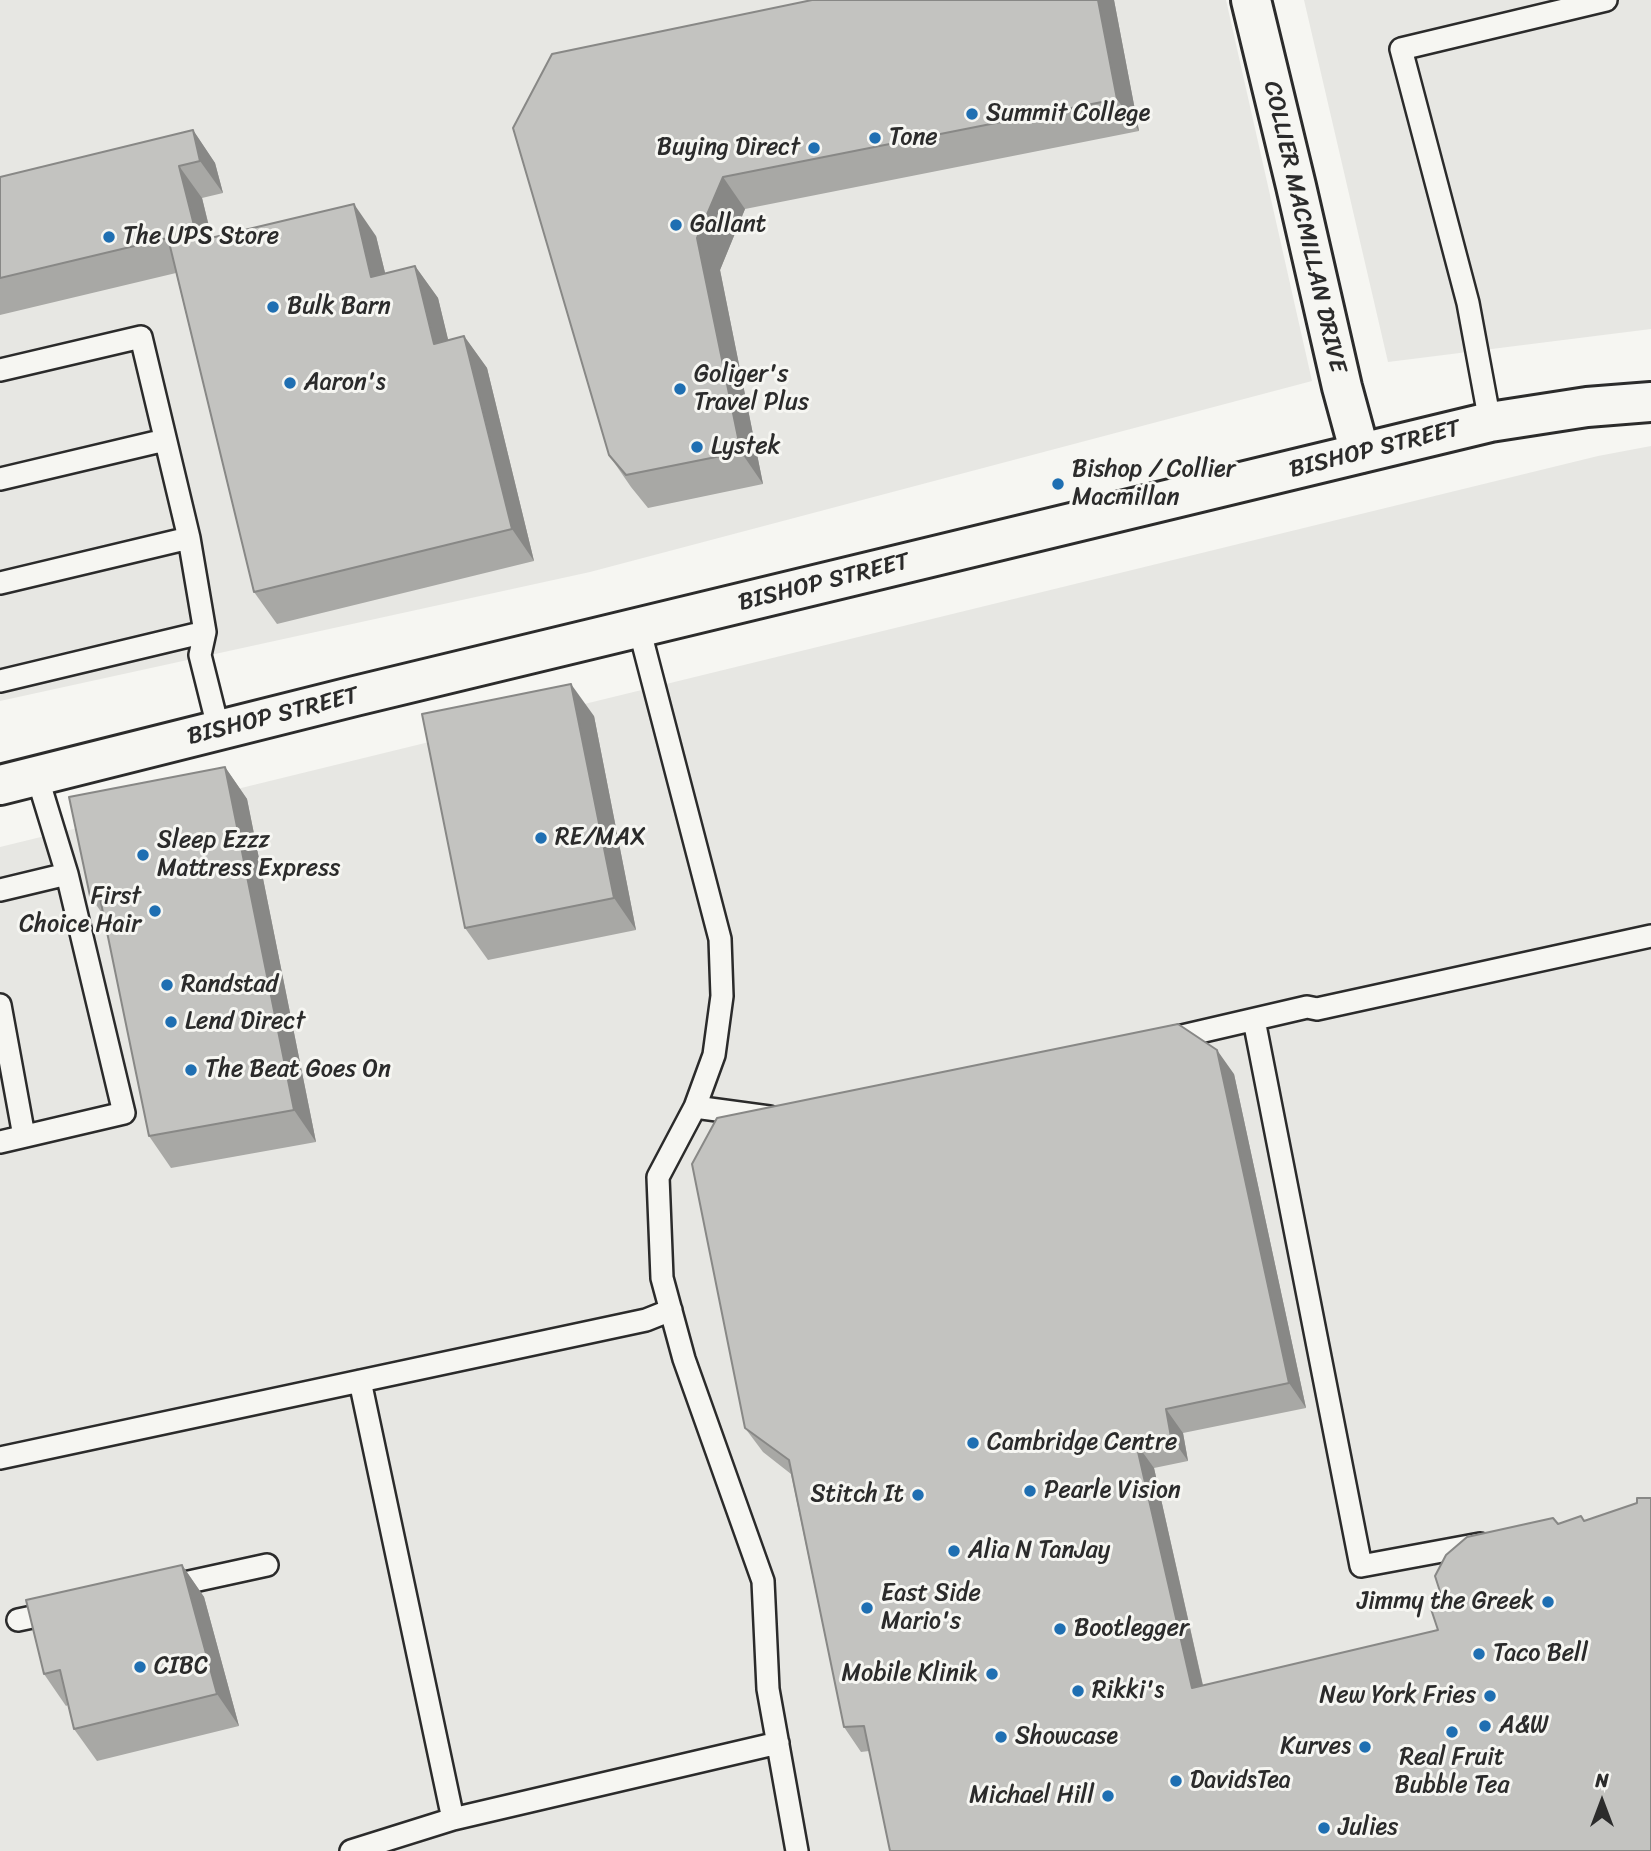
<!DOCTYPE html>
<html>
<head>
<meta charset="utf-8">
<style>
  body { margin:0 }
  #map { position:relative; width:1651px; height:1851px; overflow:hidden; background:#f6f6f2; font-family:Sriracha,sans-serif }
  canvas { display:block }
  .north { position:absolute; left:1567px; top:1767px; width:70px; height:70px; -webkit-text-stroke:5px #f6f6f2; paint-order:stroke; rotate:0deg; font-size:19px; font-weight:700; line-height:28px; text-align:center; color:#2b2b2b }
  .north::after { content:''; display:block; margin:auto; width:24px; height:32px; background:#2b2b2b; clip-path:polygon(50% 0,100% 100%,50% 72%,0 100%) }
</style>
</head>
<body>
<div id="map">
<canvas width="1651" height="1851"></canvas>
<div class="north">N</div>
</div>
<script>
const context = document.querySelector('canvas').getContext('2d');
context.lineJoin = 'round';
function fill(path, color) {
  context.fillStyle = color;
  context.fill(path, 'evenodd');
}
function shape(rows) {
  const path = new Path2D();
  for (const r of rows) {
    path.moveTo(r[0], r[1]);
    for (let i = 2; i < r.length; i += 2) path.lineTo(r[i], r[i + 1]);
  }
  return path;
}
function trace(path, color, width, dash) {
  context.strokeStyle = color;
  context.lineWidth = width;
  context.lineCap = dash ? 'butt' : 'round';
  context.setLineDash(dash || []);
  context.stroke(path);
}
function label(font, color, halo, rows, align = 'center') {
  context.font = font + ' Sriracha,sans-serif';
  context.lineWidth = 6;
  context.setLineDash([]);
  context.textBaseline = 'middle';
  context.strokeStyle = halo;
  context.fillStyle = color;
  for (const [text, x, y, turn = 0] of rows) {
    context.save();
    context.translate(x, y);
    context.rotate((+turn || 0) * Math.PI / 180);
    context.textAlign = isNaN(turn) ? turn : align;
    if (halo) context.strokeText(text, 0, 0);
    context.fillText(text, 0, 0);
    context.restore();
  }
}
fill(shape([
  [0,0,1226,0,1312,381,590,572,0,701],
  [1304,0,1651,0,1651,329,1388,362],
  [1651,446,1651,1851,0,1851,0,847,1598,456]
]), '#e7e7e3');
const lane = shape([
  [0,370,141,337,189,538,205,632],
  [1490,422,1468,303,1401,49,1606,0],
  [0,479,165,440],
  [0,583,189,538],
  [639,628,720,939,722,996,714,1055,695,1107,658,1177,662,1278,684,1359,763,1581,768,1689,797,1851],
  [0,681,205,632,200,655,219,731],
  [37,776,67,874],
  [0,890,67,874,124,1113,0,1142],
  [0,1005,24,1136],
  [1254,1020,1361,1566,1480,1544],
  [1165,1040,1307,1007,1317,1009,1651,936],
  [695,1107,769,1117],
  [360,1381,453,1819],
  [0,1458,646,1320,671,1310],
  [166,1587,267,1565],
  [18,1620,56,1612],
  [351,1851,453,1819,778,1743]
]);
const street = shape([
  [1251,0,1296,186,1342,387,1360,453]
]);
const secondary = shape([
  [0,785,355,696,1490,422,1587,407,1651,402]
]);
trace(lane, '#2b2b2b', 26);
trace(street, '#2b2b2b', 44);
trace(secondary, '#2b2b2b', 44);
trace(lane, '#f6f6f2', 21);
trace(street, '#f6f6f2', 38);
trace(secondary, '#f6f6f2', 38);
fill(shape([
  [1114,0,1139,131,745,209,720,270,763,484,648,508,631,487,609,455,513,128],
  [193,130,215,163,223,193,202,198,212,238,376,236,385,273,415,266,438,298,448,340,464,336,487,368,534,561,277,624,254,592,176,273,0,315,0,177],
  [594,716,636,930,488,960,465,928],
  [225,767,247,799,316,1142,171,1168,149,1136,104,916,90,896],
  [1234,1074,1306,1408,1183,1433,1188,1461,1154,1468,1203,1685,1651,1851,869,1751,861,1752,844,1727,791,1474,763,1452,745,1428],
  [182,1565,204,1597,239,1726,97,1761,74,1729,68,1705,66,1706,44,1674]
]), '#a8a8a5');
fill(shape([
  [1098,0,1114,0,1139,131,1117,99],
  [193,130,215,163,223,193,200,161],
  [179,166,202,198,220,273,198,241],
  [723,177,745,209,720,270,763,484,741,452,697,238],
  [354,204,376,236,394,309,371,277],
  [415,266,438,298,457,376,434,344],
  [464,336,487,368,534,561,512,529],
  [571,684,594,716,636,930,614,898],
  [225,767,247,799,316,1142,294,1110],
  [1217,1050,1234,1074,1306,1408,1289,1383],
  [1166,1409,1183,1433,1188,1461,1171,1437],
  [1136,1443,1154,1468,1209,1713,1192,1688],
  [182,1565,204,1597,239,1726,217,1694]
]), '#888886');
const building = shape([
  [812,0,1098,0,1117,99,723,177,697,238,741,452,626,475,609,455,513,128,552,54,812,0],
  [193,130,200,161,179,166,198,241,354,204,371,277,415,266,434,344,464,336,512,529,254,592,168,238,0,278,0,177,193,130],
  [571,684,614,898,465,928,422,714,571,684],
  [225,767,294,1110,149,1136,100,898,90,896,69,797,225,767],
  [1178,1024,1217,1050,1289,1383,1166,1409,1171,1437,1136,1443,1192,1688,1438,1630,1430,1606,1444,1604,1435,1576,1446,1555,1467,1537,1553,1518,1558,1524,1581,1516,1584,1521,1637,1503,1637,1498,1651,1498,1651,1851,890,1851,864,1726,844,1727,789,1460,745,1428,692,1164,717,1118,1178,1024],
  [182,1565,217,1694,74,1729,60,1670,44,1674,26,1600,182,1565]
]);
fill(building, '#c3c3c0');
trace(building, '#888886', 2);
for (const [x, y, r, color] of [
  [972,114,7,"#1f6fb2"],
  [875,138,7,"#1f6fb2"],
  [814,148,7,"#1f6fb2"],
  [676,225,7,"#1f6fb2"],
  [109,237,7,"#1f6fb2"],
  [273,307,7,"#1f6fb2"],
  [290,383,7,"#1f6fb2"],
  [680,389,7,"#1f6fb2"],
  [697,447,7,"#1f6fb2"],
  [1058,484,7,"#1f6fb2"],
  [541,838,7,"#1f6fb2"],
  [143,855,7,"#1f6fb2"],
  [155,911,7,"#1f6fb2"],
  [167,985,7,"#1f6fb2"],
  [171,1022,7,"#1f6fb2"],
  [191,1070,7,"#1f6fb2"],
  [973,1443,7,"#1f6fb2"],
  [1030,1491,7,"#1f6fb2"],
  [918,1495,7,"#1f6fb2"],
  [954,1551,7,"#1f6fb2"],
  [1548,1602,7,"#1f6fb2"],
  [867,1608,7,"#1f6fb2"],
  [1060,1629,7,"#1f6fb2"],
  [1479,1654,7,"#1f6fb2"],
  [140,1667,7,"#1f6fb2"],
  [992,1674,7,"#1f6fb2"],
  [1078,1691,7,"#1f6fb2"],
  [1490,1696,7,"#1f6fb2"],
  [1485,1726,7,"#1f6fb2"],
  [1452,1732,7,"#1f6fb2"],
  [1001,1737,7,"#1f6fb2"],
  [1365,1747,7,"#1f6fb2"],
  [1176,1781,7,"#1f6fb2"],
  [1108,1796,7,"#1f6fb2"],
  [1324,1828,7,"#1f6fb2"]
]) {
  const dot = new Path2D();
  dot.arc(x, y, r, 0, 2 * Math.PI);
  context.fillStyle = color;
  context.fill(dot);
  trace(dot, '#f6f6f2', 2.5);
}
label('24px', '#2b2b2b', '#f6f6f2', [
  ["Summit College",986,114],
  ["Tone",889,138],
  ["Buying Direct",800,148,"right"],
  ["Gallant",690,225],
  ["The UPS Store",123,237],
  ["Bulk Barn",287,307],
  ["Goliger's",694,375],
  ["Travel Plus",694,403],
  ["Aaron's",304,383],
  ["Lystek",711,447],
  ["Bishop / Collier",1072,470],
  ["Macmillan",1072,498],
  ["RE/MAX",555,838],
  ["Sleep Ezzz",157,841],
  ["Mattress Express",157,869],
  ["First",141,897,"right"],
  ["Choice Hair",141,925,"right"],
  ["Randstad",181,985],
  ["Lend Direct",185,1022],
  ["The Beat Goes On",205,1070],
  ["Cambridge Centre",987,1443],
  ["Pearle Vision",1044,1491],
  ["Stitch It",904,1495,"right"],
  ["Alia N TanJay",968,1551],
  ["East Side",881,1594],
  ["Mario's",881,1622],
  ["Jimmy the Greek",1534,1602,"right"],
  ["Bootlegger",1074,1629],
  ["Taco Bell",1493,1654],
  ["CIBC",154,1667],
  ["Mobile Klinik",978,1674,"right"],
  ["Rikki's",1092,1691],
  ["New York Fries",1476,1696,"right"],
  ["A&W",1499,1726],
  ["Showcase",1015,1737],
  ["Kurves",1351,1747,"right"],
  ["Real Fruit",1452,1758,"center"],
  ["Bubble Tea",1452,1786,"center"],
  ["DavidsTea",1190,1781],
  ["Michael Hill",1094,1796,"right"],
  ["Julies",1338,1828]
], 'left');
label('24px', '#2b2b2b', '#f6f6f2', [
  ["COLLIER MACMILLAN DRIVE",1304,227,77],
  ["BISHOP STREET",1375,450,-14],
  ["BISHOP STREET",824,583,-14],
  ["BISHOP STREET",273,717,-14]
]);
</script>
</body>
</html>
